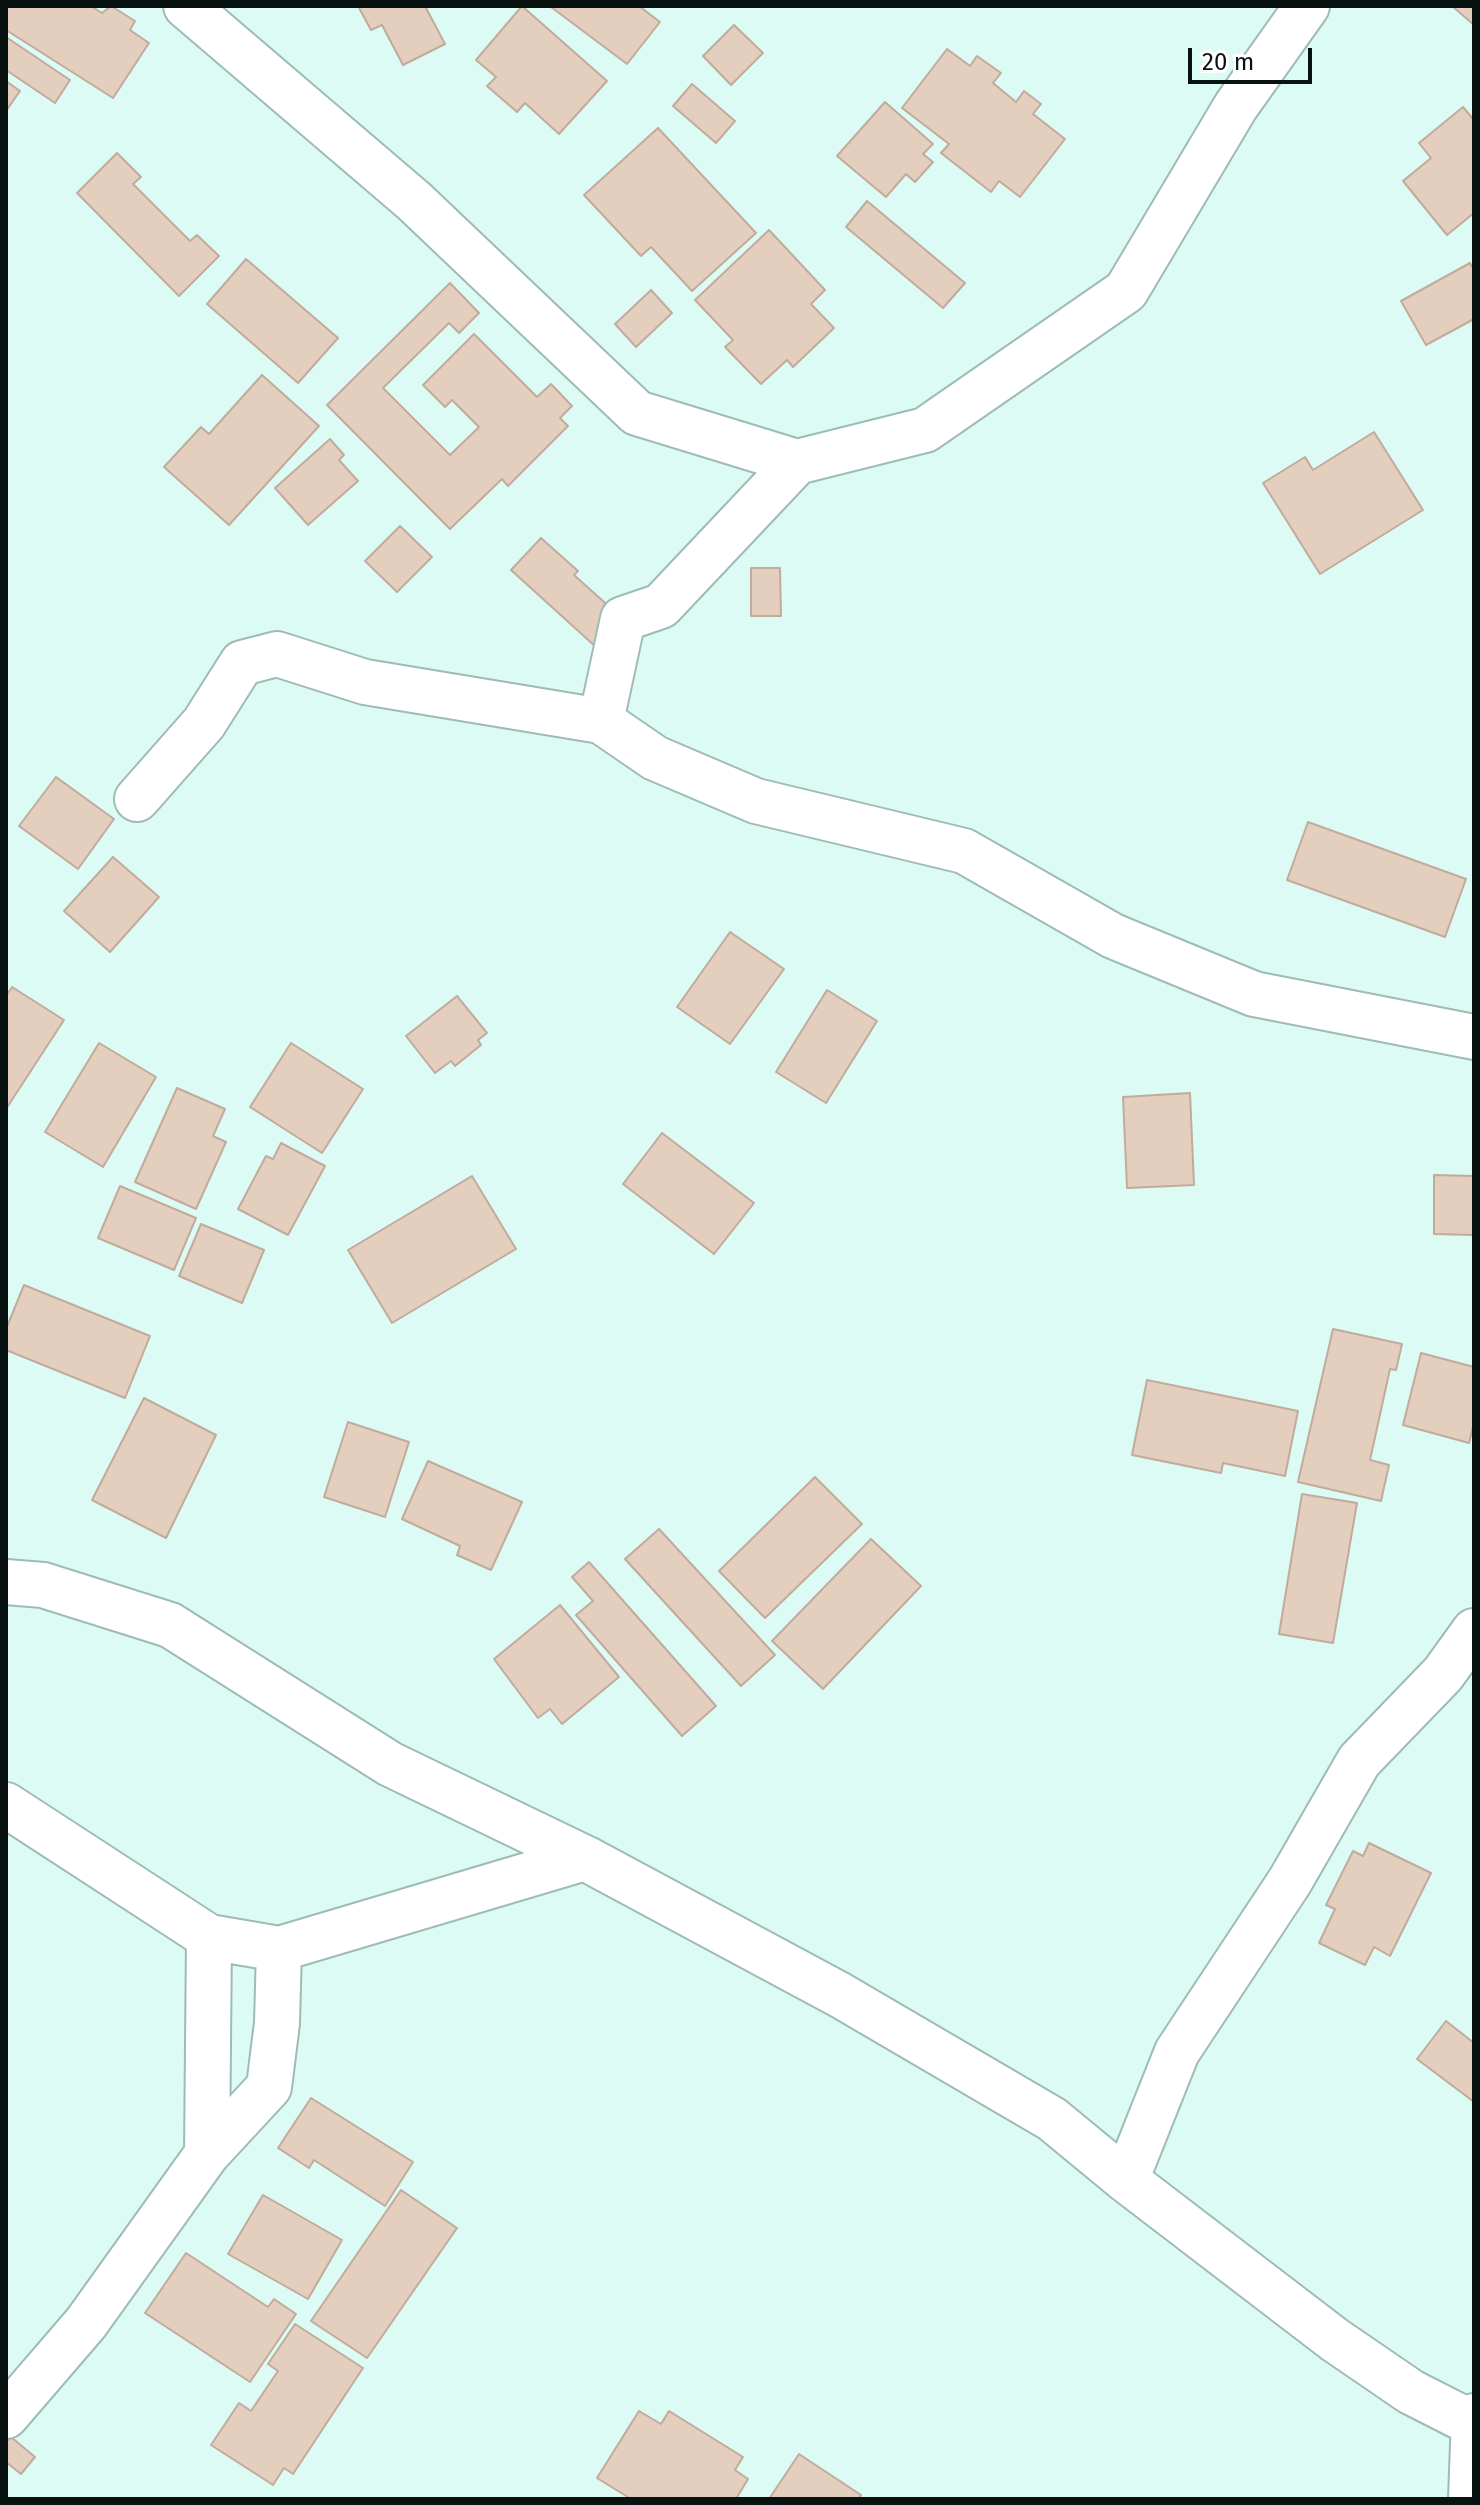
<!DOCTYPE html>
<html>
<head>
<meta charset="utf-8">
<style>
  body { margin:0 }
  #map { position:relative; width:1480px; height:2505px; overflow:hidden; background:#ddfbf5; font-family:"Fira Sans",sans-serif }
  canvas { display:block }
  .frame { position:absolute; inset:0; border:8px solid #081311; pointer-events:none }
  .scale { position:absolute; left:1188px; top:48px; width:124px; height:36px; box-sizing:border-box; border:4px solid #081311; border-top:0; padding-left:10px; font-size:24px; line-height:28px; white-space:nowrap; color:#081311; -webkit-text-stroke:6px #fff; paint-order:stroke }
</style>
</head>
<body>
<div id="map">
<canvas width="1480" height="2505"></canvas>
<div class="frame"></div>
<div class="scale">20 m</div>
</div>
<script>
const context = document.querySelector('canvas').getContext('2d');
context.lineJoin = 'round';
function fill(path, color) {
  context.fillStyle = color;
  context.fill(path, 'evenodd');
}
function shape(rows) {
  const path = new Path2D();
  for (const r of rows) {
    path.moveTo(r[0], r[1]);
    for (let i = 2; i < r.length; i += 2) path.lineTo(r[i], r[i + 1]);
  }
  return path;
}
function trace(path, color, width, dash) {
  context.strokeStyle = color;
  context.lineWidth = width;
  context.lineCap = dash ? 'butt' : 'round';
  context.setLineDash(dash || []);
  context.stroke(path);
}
const building = shape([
  [6,6,91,6,102,13,111,6,135,21,130,30,149,43,113,98,6,30,6,6],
  [358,6,425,6,445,44,403,65,382,25,371,30,358,6],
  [522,6,607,81,559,134,525,103,517,112,487,86,496,77,476,60,522,6],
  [639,6,660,22,627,64,551,7,639,6],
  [1452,6,1474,6,1474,25,1452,6],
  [734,25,763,53,731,85,703,56,734,25],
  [6,37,70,80,55,103,6,70,6,37],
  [947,49,970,66,977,56,1001,73,993,83,1016,102,1024,91,1041,104,1033,114,1065,139,1020,197,999,181,991,192,941,153,949,144,902,108,947,49],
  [6,81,20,91,6,111,6,81],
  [692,84,735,121,716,143,673,106,692,84],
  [885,102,933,144,923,154,933,162,915,182,906,174,886,197,837,156,885,102],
  [1463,107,1474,120,1474,213,1447,235,1403,181,1431,158,1419,143,1463,107],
  [658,128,756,233,692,291,651,247,641,256,584,195,658,128],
  [117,153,141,177,133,184,190,241,197,235,219,256,179,296,77,193,117,153],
  [867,201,965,283,943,308,846,227,867,201],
  [769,230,825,290,811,304,834,328,793,367,787,360,761,384,725,347,733,340,695,300,769,230],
  [246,259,338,338,298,383,207,304,246,259],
  [1470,263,1474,270,1474,319,1426,345,1401,301,1470,263],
  [450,283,479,313,459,333,449,323,383,388,450,455,479,427,452,400,445,407,423,385,474,334,537,397,551,384,572,406,560,418,568,426,508,486,502,479,450,529,327,405,450,283],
  [651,290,672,313,636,347,615,324,651,290],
  [262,375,319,426,229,525,164,467,201,427,209,434,262,375],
  [1374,432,1423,510,1320,574,1263,483,1305,457,1313,470,1374,432],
  [330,439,344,455,339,460,358,481,308,525,275,488,330,439],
  [400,526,432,557,397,592,365,561,400,526],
  [541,538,578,571,574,575,623,619,597,648,511,570,541,538],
  [751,568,780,568,781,616,751,616,751,568],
  [56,777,114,819,78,869,19,826,56,777],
  [1308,822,1466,879,1445,937,1287,880,1308,822],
  [113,857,159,897,110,952,64,911,113,857],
  [730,932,784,969,730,1044,677,1007,730,932],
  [12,987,64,1020,6,1109,6,996,12,987],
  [827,990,877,1021,826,1103,776,1072,827,990],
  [457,996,487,1033,478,1040,481,1045,455,1066,451,1061,435,1073,406,1036,457,996],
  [99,1043,156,1077,103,1167,45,1132,99,1043],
  [291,1043,363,1089,322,1153,250,1107,291,1043],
  [177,1088,225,1109,213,1136,226,1142,196,1209,135,1182,177,1088],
  [1190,1093,1194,1185,1127,1188,1123,1097,1190,1093],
  [662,1133,754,1203,714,1254,623,1184,662,1133],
  [281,1143,325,1166,288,1235,238,1209,266,1156,273,1159,281,1143],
  [1434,1175,1474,1176,1474,1235,1434,1234,1434,1175],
  [472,1176,516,1249,392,1323,348,1250,472,1176],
  [120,1186,196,1218,174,1270,98,1238,120,1186],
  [201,1224,264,1250,242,1303,179,1276,201,1224],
  [24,1285,150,1336,125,1398,6,1350,6,1329,24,1285],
  [1333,1329,1402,1344,1396,1370,1390,1369,1370,1460,1389,1465,1381,1501,1298,1482,1333,1329],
  [1421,1353,1474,1367,1474,1423,1469,1443,1403,1425,1421,1353],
  [1147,1380,1298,1411,1285,1476,1223,1463,1221,1473,1132,1455,1147,1380],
  [144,1398,216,1435,166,1538,92,1500,144,1398],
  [348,1422,409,1442,385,1517,324,1497,348,1422],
  [428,1461,522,1502,491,1570,457,1555,460,1546,402,1519,428,1461],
  [815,1477,862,1524,765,1618,719,1571,815,1477],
  [1302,1494,1357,1503,1333,1643,1279,1634,1302,1494],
  [659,1529,775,1655,741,1686,625,1559,659,1529],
  [871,1539,921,1586,823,1689,772,1641,871,1539],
  [589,1562,716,1706,682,1736,576,1615,593,1601,572,1577,589,1562],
  [560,1605,619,1677,562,1724,550,1709,538,1718,494,1659,560,1605],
  [1369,1843,1431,1873,1390,1956,1374,1947,1365,1965,1319,1943,1335,1909,1326,1905,1353,1851,1363,1856,1369,1843],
  [1446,2021,1474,2043,1474,2102,1417,2059,1446,2021],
  [311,2098,413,2162,385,2206,314,2160,309,2168,278,2148,311,2098],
  [401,2190,457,2228,367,2358,311,2321,401,2190],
  [263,2195,342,2240,308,2299,228,2254,263,2195],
  [186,2253,268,2307,274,2299,296,2314,250,2382,145,2313,186,2253],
  [295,2324,363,2368,293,2474,284,2468,273,2485,211,2445,239,2403,251,2411,278,2371,268,2364,295,2324],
  [639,2411,661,2424,669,2411,743,2457,735,2470,748,2479,736,2499,631,2499,597,2478,639,2411],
  [11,2437,35,2457,21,2474,6,2462,6,2442,11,2437],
  [799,2454,861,2495,859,2499,769,2499,799,2454]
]);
fill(building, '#e4cebe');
trace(building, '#c0ab9c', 2);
const minor = shape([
  [186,6,414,201,637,413,797,462,925,430,1126,291,1236,106,1307,6],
  [797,462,661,606,623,619,601,721,655,758,756,801,964,851,1113,936,1254,994,1474,1037],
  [137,799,204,723,242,663,277,654,365,682,601,721],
  [6,1582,43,1585,170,1625,390,1764,585,1858,840,1995,1052,2119,1126,2180,1335,2340,1411,2392,1474,2424],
  [6,1805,209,1937,279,1949],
  [207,2154,209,1937],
  [1126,2180,1177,2052,1290,1881,1359,1761,1443,1674,1474,1631],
  [6,2416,86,2323,207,2154,269,2087,277,2023,279,1949,585,1858],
  [1471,2499,1474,2416]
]);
trace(minor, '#9ebbb5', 48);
trace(minor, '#fff', 44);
</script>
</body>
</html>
